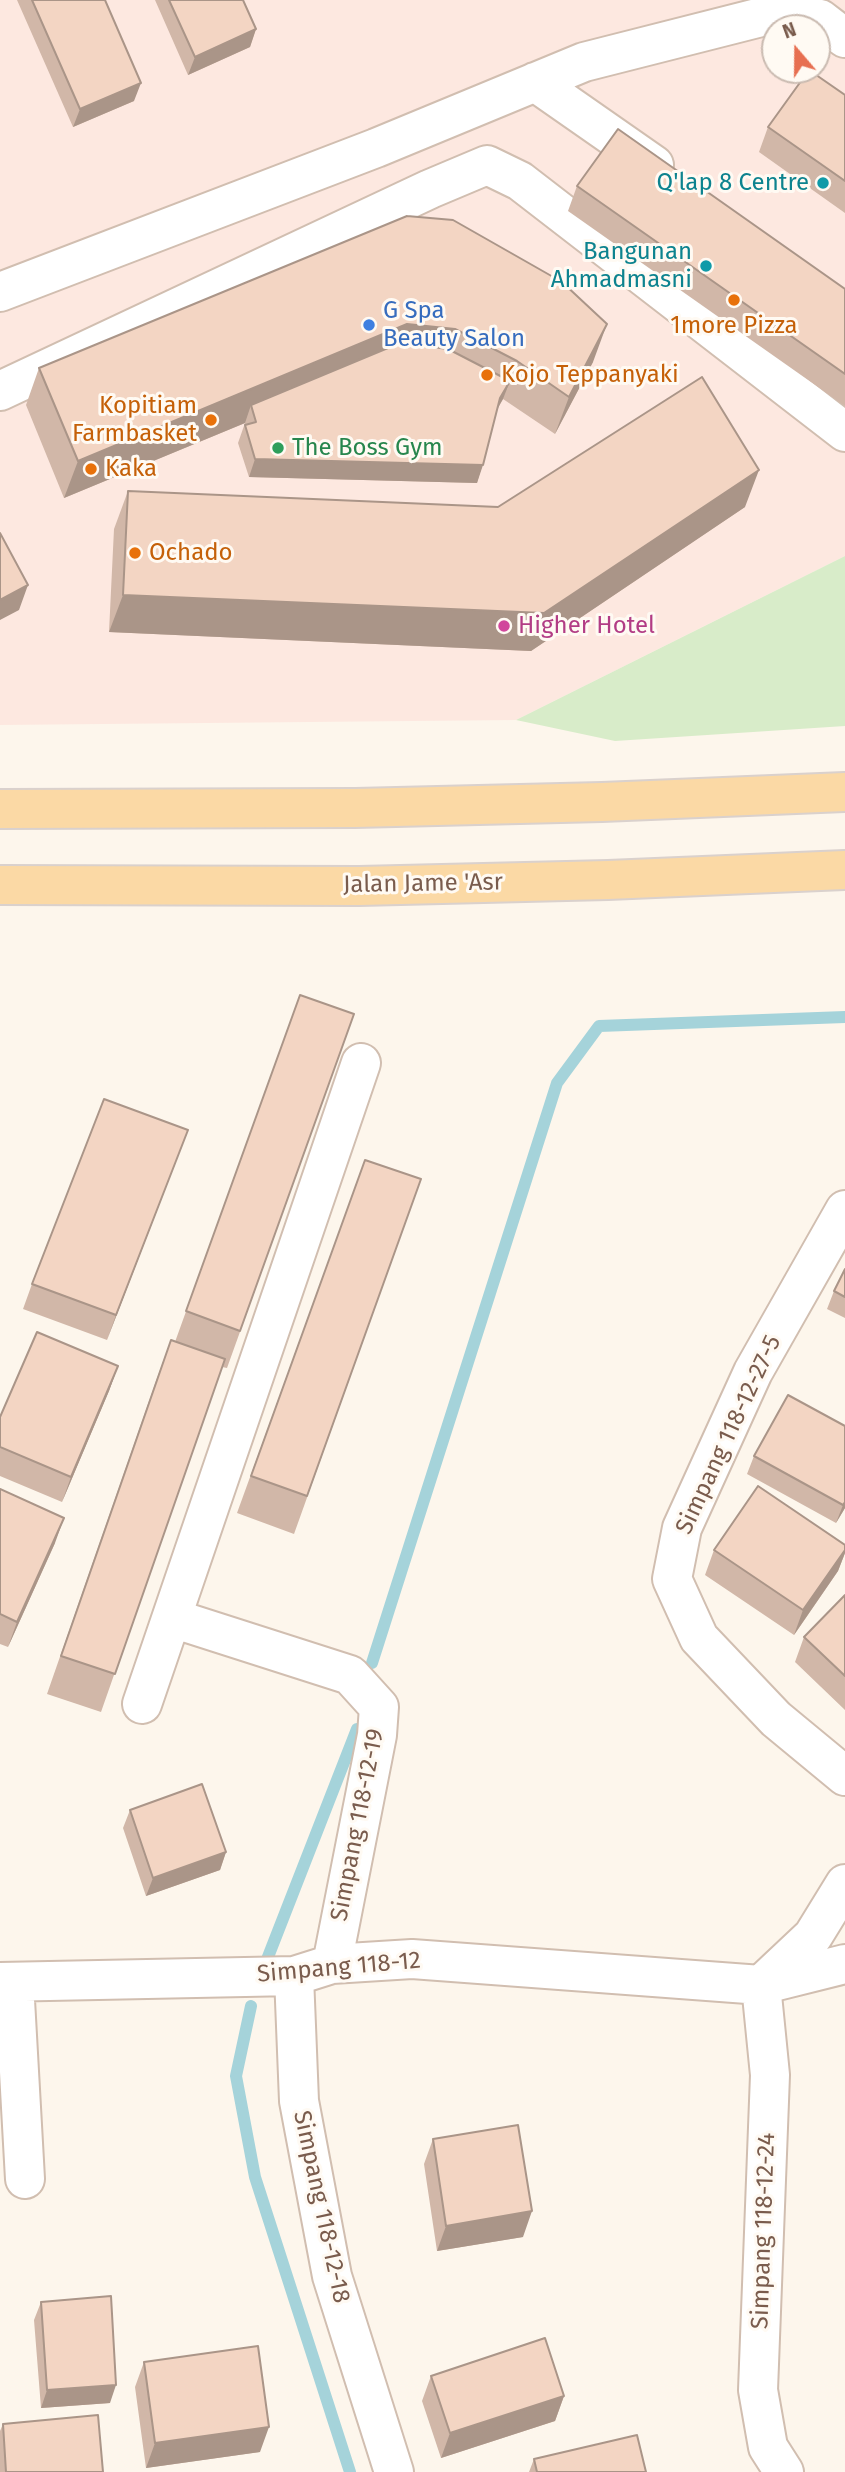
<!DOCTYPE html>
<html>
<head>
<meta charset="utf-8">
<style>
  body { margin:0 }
  #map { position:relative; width:845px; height:2472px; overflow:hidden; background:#fdf6ec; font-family:"Fira Sans",sans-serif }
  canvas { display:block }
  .north { position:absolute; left:761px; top:14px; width:70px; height:70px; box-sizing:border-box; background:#fffaf3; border:2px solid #cabbb1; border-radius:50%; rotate:340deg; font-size:19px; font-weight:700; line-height:28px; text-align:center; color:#7a5c4d }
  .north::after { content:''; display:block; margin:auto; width:24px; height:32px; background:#e76f51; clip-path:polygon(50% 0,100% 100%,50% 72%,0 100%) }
</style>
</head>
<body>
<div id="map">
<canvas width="845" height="2472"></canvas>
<div class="north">N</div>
</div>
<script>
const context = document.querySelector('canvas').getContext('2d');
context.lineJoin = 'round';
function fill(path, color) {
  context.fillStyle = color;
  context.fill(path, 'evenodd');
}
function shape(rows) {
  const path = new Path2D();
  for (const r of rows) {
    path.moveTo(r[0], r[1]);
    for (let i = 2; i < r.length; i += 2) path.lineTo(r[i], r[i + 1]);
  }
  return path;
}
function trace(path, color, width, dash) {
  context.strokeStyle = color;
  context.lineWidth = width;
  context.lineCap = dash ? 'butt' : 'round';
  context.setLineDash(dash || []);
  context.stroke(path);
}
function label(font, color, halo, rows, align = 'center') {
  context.font = font + ' "Fira Sans",sans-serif';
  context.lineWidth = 6;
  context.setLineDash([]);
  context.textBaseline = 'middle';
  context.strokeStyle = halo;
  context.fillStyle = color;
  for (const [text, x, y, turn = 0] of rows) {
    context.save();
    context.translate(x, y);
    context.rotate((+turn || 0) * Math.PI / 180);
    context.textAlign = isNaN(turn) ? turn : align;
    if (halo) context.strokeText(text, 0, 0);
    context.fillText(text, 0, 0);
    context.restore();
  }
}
fill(shape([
  [0,0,845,0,845,556,516,720,0,725],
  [775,28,817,28,817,70,775,70]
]), '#fde8e0');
fill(shape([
  [845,556,845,726,615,741,516,720]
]), '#d8ecc9');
trace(shape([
  [372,1663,557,1083,599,1026,845,1017],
  [266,1962,357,1729],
  [251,2006,236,2076,255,2177,350,2472]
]), '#a5d3da', 12);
const minor = shape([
  [535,82,654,165],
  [0,292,376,148,584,62,773,14,820,19,845,38],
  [0,391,430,189,487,165,520,181,845,432],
  [845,1210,753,1372,682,1528,672,1579,699,1638,776,1719,845,1776],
  [172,1618,350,1675,379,1707,377,1735,332,1964],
  [142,1704,361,1063],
  [294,1976,299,2101,332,2276,394,2472],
  [0,1982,294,1976,332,1964,412,1959,761,1985,845,1964],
  [14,1982,25,2179],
  [762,1984,813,1936,845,1884],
  [761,1985,770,2075,758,2390,768,2447,784,2472]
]);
const major = shape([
  [0,809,355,808,602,802,845,792],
  [0,885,359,886,608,880,845,870]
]);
trace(minor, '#d1beb0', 42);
trace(major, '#dad1cd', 42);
trace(minor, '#fff', 38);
trace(major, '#fbd9a5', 38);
fill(shape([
  [17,0,105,0,134,101,73,127],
  [155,0,243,0,256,29,250,47,188,75],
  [845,95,845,213,759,152,768,127],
  [577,186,845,289,845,406,568,211],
  [407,216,593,362,555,434,503,399,497,410,477,483,249,477,238,443,245,423,64,498,26,405,39,368],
  [128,491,498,507,745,507,531,651,109,632,114,529],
  [300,995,354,1014,227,1368,222,1367,101,1712,47,1694,157,1378,171,1340,175,1342],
  [178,1156,107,1340,23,1309,32,1284],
  [365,1160,421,1179,294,1534,237,1513],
  [845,1269,845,1318,827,1309,834,1291],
  [118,1366,109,1391,62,1502,0,1476,0,1417],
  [845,1426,845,1508,836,1523,747,1474,754,1456],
  [0,1489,55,1543,8,1647,0,1644],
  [845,1545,845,1553,838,1571,794,1635,705,1575,714,1550],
  [845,1595,845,1710,795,1662,804,1637],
  [130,1810,226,1852,220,1870,146,1896,123,1828],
  [433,2139,523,2237,437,2251,424,2164],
  [41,2302,110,2403,41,2408,34,2320],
  [144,2362,260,2452,146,2468,135,2387],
  [431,2376,564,2396,555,2421,441,2458,422,2401],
  [3,2424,103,2472,0,2472,0,2431],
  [534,2459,646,2472,529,2472]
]), '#d1b7a8');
fill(shape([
  [256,29,250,47,188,75,195,57],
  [141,83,134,101,73,127,80,109],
  [407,324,455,329,441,367,251,405,245,423,64,498,78,461],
  [607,324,593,362,555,434,569,397],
  [510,381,503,399,493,416,500,398],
  [255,459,483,465,477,483,249,477],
  [759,470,745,507,531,651,109,632,123,595],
  [28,585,19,610,0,620,0,600],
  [188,1130,178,1156,107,1340,116,1315],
  [118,1366,109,1391,62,1502,71,1477],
  [845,1502,845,1508,836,1523,843,1505],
  [64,1518,55,1543,8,1647,17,1622],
  [845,1550,845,1553,838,1571,794,1635,803,1610],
  [226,1852,220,1870,146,1896,153,1878],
  [532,2211,523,2237,437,2251,446,2226],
  [116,2385,110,2403,41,2408,47,2390],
  [564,2396,555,2421,441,2458,450,2433],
  [269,2427,260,2452,146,2468,155,2443]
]), '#aa9588');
const building = shape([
  [32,0,105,0,141,83,80,109,32,0],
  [169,0,243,0,256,29,195,57,169,0],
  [809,70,845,95,845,181,768,127,809,70],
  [618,129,845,289,845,374,577,186,618,129],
  [407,216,453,220,562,282,607,324,569,397,517,361,455,329,407,324,78,461,39,368,407,216],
  [400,343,448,349,510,381,500,398,483,465,255,459,245,425,256,422,251,405,400,343],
  [702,377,759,470,544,613,123,595,128,491,498,507,702,377],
  [0,533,28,585,0,600,0,533],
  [300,995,354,1014,240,1331,186,1311,300,995],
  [104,1099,188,1130,116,1315,32,1284,104,1099],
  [365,1160,421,1179,307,1496,251,1476,365,1160],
  [845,1269,845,1297,834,1291,845,1269],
  [37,1332,118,1366,71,1477,0,1447,0,1417,37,1332],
  [171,1340,225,1359,115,1674,61,1656,171,1340],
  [788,1395,845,1426,845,1502,843,1505,754,1456,788,1395],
  [758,1486,845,1545,845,1550,803,1610,714,1550,758,1486],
  [0,1489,64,1518,17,1622,0,1614,0,1489],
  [845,1595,845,1676,804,1637,845,1595],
  [202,1784,226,1852,153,1878,130,1810,202,1784],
  [518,2125,532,2211,446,2226,433,2139,518,2125],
  [111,2296,116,2385,47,2390,41,2302,111,2296],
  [545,2338,564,2396,450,2433,431,2376,545,2338],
  [258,2346,269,2427,155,2443,144,2362,258,2346],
  [98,2415,103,2472,6,2472,3,2424,98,2415],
  [637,2435,646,2472,537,2472,534,2459,637,2435]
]);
fill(building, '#f3d5c3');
trace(building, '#aa9588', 2);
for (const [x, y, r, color] of [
  [823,183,7,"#0f9aa8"],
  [706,266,7,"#0f9aa8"],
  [734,300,7,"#e8710a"],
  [369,325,7,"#3f7fe0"],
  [487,375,7,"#e8710a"],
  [211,420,7,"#e8710a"],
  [278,448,7,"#2e9e5b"],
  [91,469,7,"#e8710a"],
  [135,553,7,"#e8710a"],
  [504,626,7,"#d1479c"]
]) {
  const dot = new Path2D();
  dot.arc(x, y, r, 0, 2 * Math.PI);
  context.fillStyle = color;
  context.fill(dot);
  trace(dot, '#fffaf3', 2.5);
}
label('24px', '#0d838f', '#fffaf3', [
  ["Q'lap 8 Centre",809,183],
  ["Bangunan",692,252],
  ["Ahmadmasni",692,280]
], 'right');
label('24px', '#366cbe', '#fffaf3', [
  ["G Spa",383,311],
  ["Beauty Salon",383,339]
], 'left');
label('24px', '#c56008', '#fffaf3', [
  ["1more Pizza",734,326,"center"],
  ["Kojo Teppanyaki",501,375],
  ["Kopitiam",197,406,"right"],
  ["Farmbasket",197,434,"right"],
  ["Kaka",105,469],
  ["Ochado",149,553]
], 'left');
label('24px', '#27864d', '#fffaf3', [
  ["The Boss Gym",292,448]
], 'left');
label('24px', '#b23c85', '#fffaf3', [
  ["Higher Hotel",518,626]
], 'left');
label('24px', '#7a5c4d', '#fffaf3', [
  ["Jalan Jame 'Asr",423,884,-1],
  ["Simpang 118-12-27-5",729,1435,-65],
  ["Simpang 118-12-19",358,1825,-79],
  ["Simpang 118-12",339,1968,-5],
  ["Simpang 118-12-18",321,2207,78],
  ["Simpang 118-12-24",764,2231,-88]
]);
</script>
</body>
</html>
